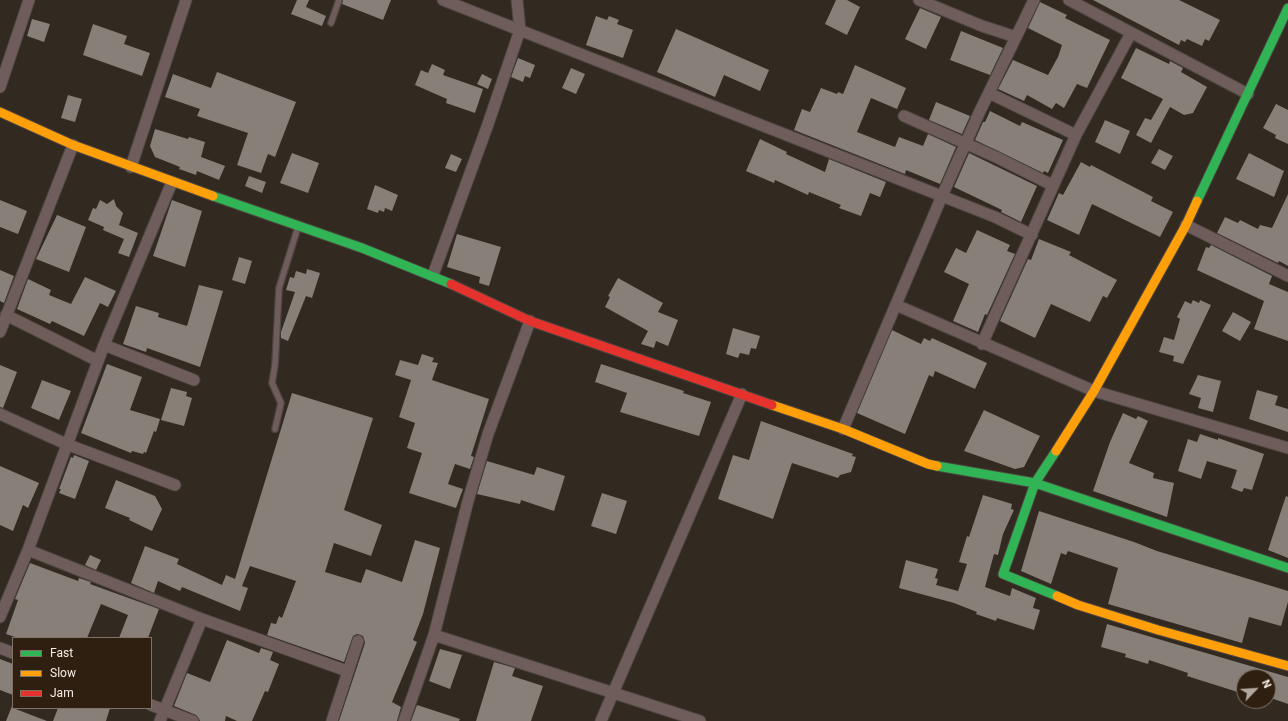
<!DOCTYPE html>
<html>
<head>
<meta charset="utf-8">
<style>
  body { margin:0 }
  #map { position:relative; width:1288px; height:721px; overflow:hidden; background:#322921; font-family:Roboto,sans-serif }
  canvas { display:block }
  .legend { position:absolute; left:12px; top:637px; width:140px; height:72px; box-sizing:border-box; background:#2e1f10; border:1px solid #7f7164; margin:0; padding:5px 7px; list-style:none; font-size:12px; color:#f8ede3 }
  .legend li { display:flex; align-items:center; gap:8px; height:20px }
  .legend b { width:20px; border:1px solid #7f7164 }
  .north { position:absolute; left:1236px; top:669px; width:40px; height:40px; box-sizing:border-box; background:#2e1f10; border:1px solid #7f7164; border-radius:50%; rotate:65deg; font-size:11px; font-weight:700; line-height:16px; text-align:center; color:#f8ede3 }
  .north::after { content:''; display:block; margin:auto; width:14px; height:18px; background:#b3a89f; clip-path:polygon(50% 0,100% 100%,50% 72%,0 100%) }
</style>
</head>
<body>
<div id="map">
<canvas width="1288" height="721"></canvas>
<ul class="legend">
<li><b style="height:5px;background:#30b455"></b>Fast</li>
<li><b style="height:5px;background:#ff9f0a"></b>Slow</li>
<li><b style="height:5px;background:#e5322d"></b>Jam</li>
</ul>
<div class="north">N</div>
</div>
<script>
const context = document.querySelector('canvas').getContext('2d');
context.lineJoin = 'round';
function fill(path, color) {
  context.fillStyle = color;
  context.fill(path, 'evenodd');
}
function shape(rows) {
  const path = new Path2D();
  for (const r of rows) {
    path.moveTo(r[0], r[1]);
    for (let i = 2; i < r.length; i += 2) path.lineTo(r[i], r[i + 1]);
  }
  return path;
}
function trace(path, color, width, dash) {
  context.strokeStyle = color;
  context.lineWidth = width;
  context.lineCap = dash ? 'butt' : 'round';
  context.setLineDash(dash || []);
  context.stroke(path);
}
fill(shape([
  [297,0,309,0,306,7,326,16,322,26,291,14],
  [343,0,391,0,383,20,342,4],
  [836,0,847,0,860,7,847,35,825,24],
  [1093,0,1179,0,1220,20,1209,41,1205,39,1202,46,1187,39,1185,42,1181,40,1179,45],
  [1040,2,1067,15,1065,18,1110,40,1087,88,1077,84,1064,108,1056,103,1052,109,1027,95,1024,101,998,89,1013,60,1048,75,1058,57,1062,45,1028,28],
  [920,8,941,17,926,49,905,39],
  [596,16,607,20,609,16,619,20,617,24,633,30,623,58,586,45],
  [32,19,50,24,44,42,27,36],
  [93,24,127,36,124,44,150,53,142,76,83,55],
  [676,29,769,70,760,91,724,75,715,97,657,72],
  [961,31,1003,48,990,75,950,60],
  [1136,48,1169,64,1170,61,1183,68,1181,72,1207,87,1193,113,1184,115,1170,107,1151,143,1136,135,1145,118,1151,120,1163,99,1121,78],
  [518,58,535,65,530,78,525,76,523,82,511,77],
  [432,64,445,70,443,75,483,89,475,113,446,103,447,99,415,85,421,70,428,73],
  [855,65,906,88,897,109,871,98,857,132,895,147,899,137,923,146,928,134,956,147,940,184,906,170,905,174,794,130,802,109,810,112,821,88,837,94,838,92,843,94],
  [571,68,585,74,576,94,562,88],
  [217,72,296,102,275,157,268,154,261,173,237,165,248,133,197,116,200,109,165,97,173,74,211,88],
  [482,74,492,79,488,89,477,84],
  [68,95,82,99,75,122,61,118],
  [936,102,970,116,962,134,929,120],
  [1276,104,1288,110,1288,144,1275,138,1276,135,1263,128],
  [990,111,1020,126,1022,122,1063,140,1048,173,1044,171,1043,173,975,140,983,122,985,122],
  [1105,120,1130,131,1120,154,1095,142],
  [155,129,188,139,189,137,205,142,201,157,225,166,219,180,197,171,196,175,179,169,180,167,155,157,150,146],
  [760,139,787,152,786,154,825,172,829,159,886,182,880,197,870,193,861,216,839,208,841,205,809,192,808,195,775,180,774,183,746,171],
  [1159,149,1173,156,1165,170,1151,163],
  [292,153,319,163,308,193,280,183],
  [969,153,1037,186,1021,222,1001,212,1002,210,954,187],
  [1249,153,1284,171,1274,197,1236,179],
  [451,154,462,159,456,172,445,168],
  [1081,162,1090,167,1091,165,1153,197,1151,201,1173,212,1160,237,1092,204,1079,235,1047,220,1059,193,1063,195],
  [249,176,266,182,262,193,245,186],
  [375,185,398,195,392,211,385,208,384,212,379,210,378,213,367,209],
  [1288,194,1288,266,1279,261,1278,263,1217,233,1225,217,1238,223,1240,220,1258,229,1260,225,1272,228],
  [114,199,116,206,123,213,119,225,138,233,129,257,118,253,124,239,103,230,104,227,88,220,93,208,96,209,100,200,107,204],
  [0,200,27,211,18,234,0,227],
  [172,200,202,211,185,267,153,256],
  [57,215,86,227,69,272,36,259],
  [977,230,1010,245,1007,251,1015,254,987,315,985,314,978,332,953,321,969,284,944,272,956,248,966,253],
  [457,234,501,247,489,286,479,283,480,277,447,267],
  [1039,239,1071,252,1069,255,1117,280,1107,298,1103,296,1090,322,1051,304,1035,338,1000,321,1028,259,1031,260],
  [1211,245,1272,276,1269,284,1288,292,1288,341,1254,329,1264,301,1197,270,1206,247,1209,248],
  [239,257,252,261,245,284,232,280],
  [307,269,320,273,312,298,306,296,288,341,281,338,281,332,295,292,286,290,290,277,294,278,296,271,306,274],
  [0,270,14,276,4,303,0,301],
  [85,277,116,291,108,307,100,303,84,336,52,321,50,324,17,309,28,279,51,290,49,295,71,304],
  [618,278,663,303,658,312,678,320,668,346,656,341,654,348,641,344,648,331,605,307,610,297,608,296],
  [199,285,223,291,200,367,147,348,146,352,123,344,136,306,159,313,158,317,187,326],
  [1193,300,1199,303,1200,300,1211,305,1183,364,1173,361,1174,356,1159,352,1164,337,1174,340,1180,319,1177,317,1185,301,1191,304],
  [1233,312,1251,322,1240,341,1222,331],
  [733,328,760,336,756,349,751,348,749,355,740,353,738,358,726,354],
  [892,330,921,344,924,338,930,341,932,338,987,363,975,389,935,371,933,377,929,375,905,434,857,413],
  [422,354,434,358,432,362,438,363,432,380,489,399,471,456,474,457,470,469,455,464,448,484,463,489,456,508,409,493,422,453,407,448,415,423,399,417,411,380,395,375,400,360,418,365],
  [107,364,142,377,130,410,160,419,156,432,154,431,146,453,144,452,143,454,132,451,131,453,81,433],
  [601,364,684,391,683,393,711,402,699,436,620,412,627,393,595,382],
  [0,365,17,372,3,408,0,407],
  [1198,375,1221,381,1213,412,1198,408,1201,398,1189,394],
  [42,380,71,391,59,420,31,408],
  [171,388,187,392,186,396,192,398,184,426,161,420],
  [1257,390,1278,396,1275,405,1288,409,1288,432,1249,419],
  [292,393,373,418,344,510,382,525,371,556,334,543,325,572,361,583,366,569,402,582,415,540,440,548,423,614,413,640,417,642,392,702,401,707,397,721,339,721,365,643,363,636,357,634,353,636,344,662,267,635,271,623,276,624,279,616,282,618,296,581,250,566,242,586,248,588,240,611,182,587,180,591,158,581,154,593,131,583,145,546,179,559,177,564,222,585,226,575,235,579],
  [984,410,1040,436,1024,467,1015,469,964,451],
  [1123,413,1136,419,1138,416,1148,421,1129,463,1154,473,1153,478,1174,483,1167,517,1093,491,1110,442],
  [761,421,853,454,852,456,856,457,851,472,840,475,838,478,792,463,773,519,718,499,733,455,749,460],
  [1200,434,1218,440,1218,438,1264,454,1252,490,1244,488,1242,492,1231,488,1237,470,1207,461,1201,479,1178,471,1188,439,1197,442],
  [74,455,89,461,75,499,59,493,61,489,59,489,71,457,73,458],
  [487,461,534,475,537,467,565,476,554,511,521,500,520,504,477,494],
  [0,466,39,483,28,508,23,505,13,531,0,525],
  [116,480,155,496,162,509,152,531,129,520,130,518,105,508],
  [602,493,627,501,616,534,591,526],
  [983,495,1012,504,1011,509,1014,510,1003,534,998,555,994,554,985,587,1010,596,1012,588,1036,598,1033,608,1040,610,1034,630,997,618,996,621,976,614,977,612,954,603,899,588,906,560,938,569,935,578,938,579,936,585,958,591,967,564,959,562,967,536,969,537],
  [1286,496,1288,497,1288,558,1268,550],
  [1039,511,1134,542,1157,551,1288,591,1288,602,1281,626,1249,617,1242,643,1108,604,1118,568,1068,551,1066,555,1061,553,1051,584,1021,571],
  [90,555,101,560,96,570,85,565],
  [30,563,78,581,79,578,91,582,90,584,159,609,148,638,119,638,128,615,101,604,87,638,18,638,6,634,18,600,15,599],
  [1107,624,1288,677,1288,704,1268,697,1268,677,1244,677,1244,694,1187,676,1188,673,1149,660,1148,664,1125,657,1126,654,1101,647],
  [227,640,259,653,261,648,273,652,270,660,279,664,268,692,265,691,252,721,237,721,226,716,225,721,200,721,196,715,174,706,187,673,210,682],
  [440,649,462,655,450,689,429,681],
  [0,659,13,664,13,695,0,690],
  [494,662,515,668,512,676,543,686,531,721,476,721],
  [417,705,460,719,459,721,411,721],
  [12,706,13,708,47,721,6,721],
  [58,708,110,708,106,721,53,721]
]), '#877f78');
const lane = shape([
  [331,23,339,0],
  [275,429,281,403,272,383,275,365,279,288,298,227]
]);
const street = shape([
  [443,0,995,217,1032,235],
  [919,0,982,26,1016,37],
  [1069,0,1248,94],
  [0,87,29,0],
  [989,93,1076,135],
  [904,116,996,157,1052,185],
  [131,167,186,0],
  [1186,225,1288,276],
  [433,275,487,127,520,30,517,0],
  [896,305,1094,391,1288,448],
  [6,315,98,361],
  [0,332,73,145],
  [982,344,1076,135,1131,33],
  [104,345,194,380],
  [0,414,66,444,175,485],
  [843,429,942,196,980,111,1034,0],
  [28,550,202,619,347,671],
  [0,617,28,550,104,345,172,182],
  [434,635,700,721],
  [0,648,13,653],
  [151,705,193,721],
  [160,721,202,619],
  [332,721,358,641],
  [404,721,434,635,468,501,488,434,530,321],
  [601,721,742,394]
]);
const fast = shape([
  [213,196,362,248,451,284],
  [1197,201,1288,8],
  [1056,451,1035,483,1003,574,1057,596],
  [937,466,1035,483,1288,568]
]);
const slow = shape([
  [0,112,73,145,213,196],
  [772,405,843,429,928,464,937,466],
  [1056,451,1094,391,1186,225,1197,201],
  [1057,596,1078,605,1158,630,1288,666]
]);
const jam = shape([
  [451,284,530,321,772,405]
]);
trace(lane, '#4c443e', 8);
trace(street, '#4c443e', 13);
trace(fast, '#4c443e', 11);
trace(slow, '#4c443e', 11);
trace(jam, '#4c443e', 11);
trace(lane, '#6e5d5b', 5.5);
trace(street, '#6e5d5b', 11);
trace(fast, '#30b455', 9);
trace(slow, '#ff9f0a', 9);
trace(jam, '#e5322d', 9);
</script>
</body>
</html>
